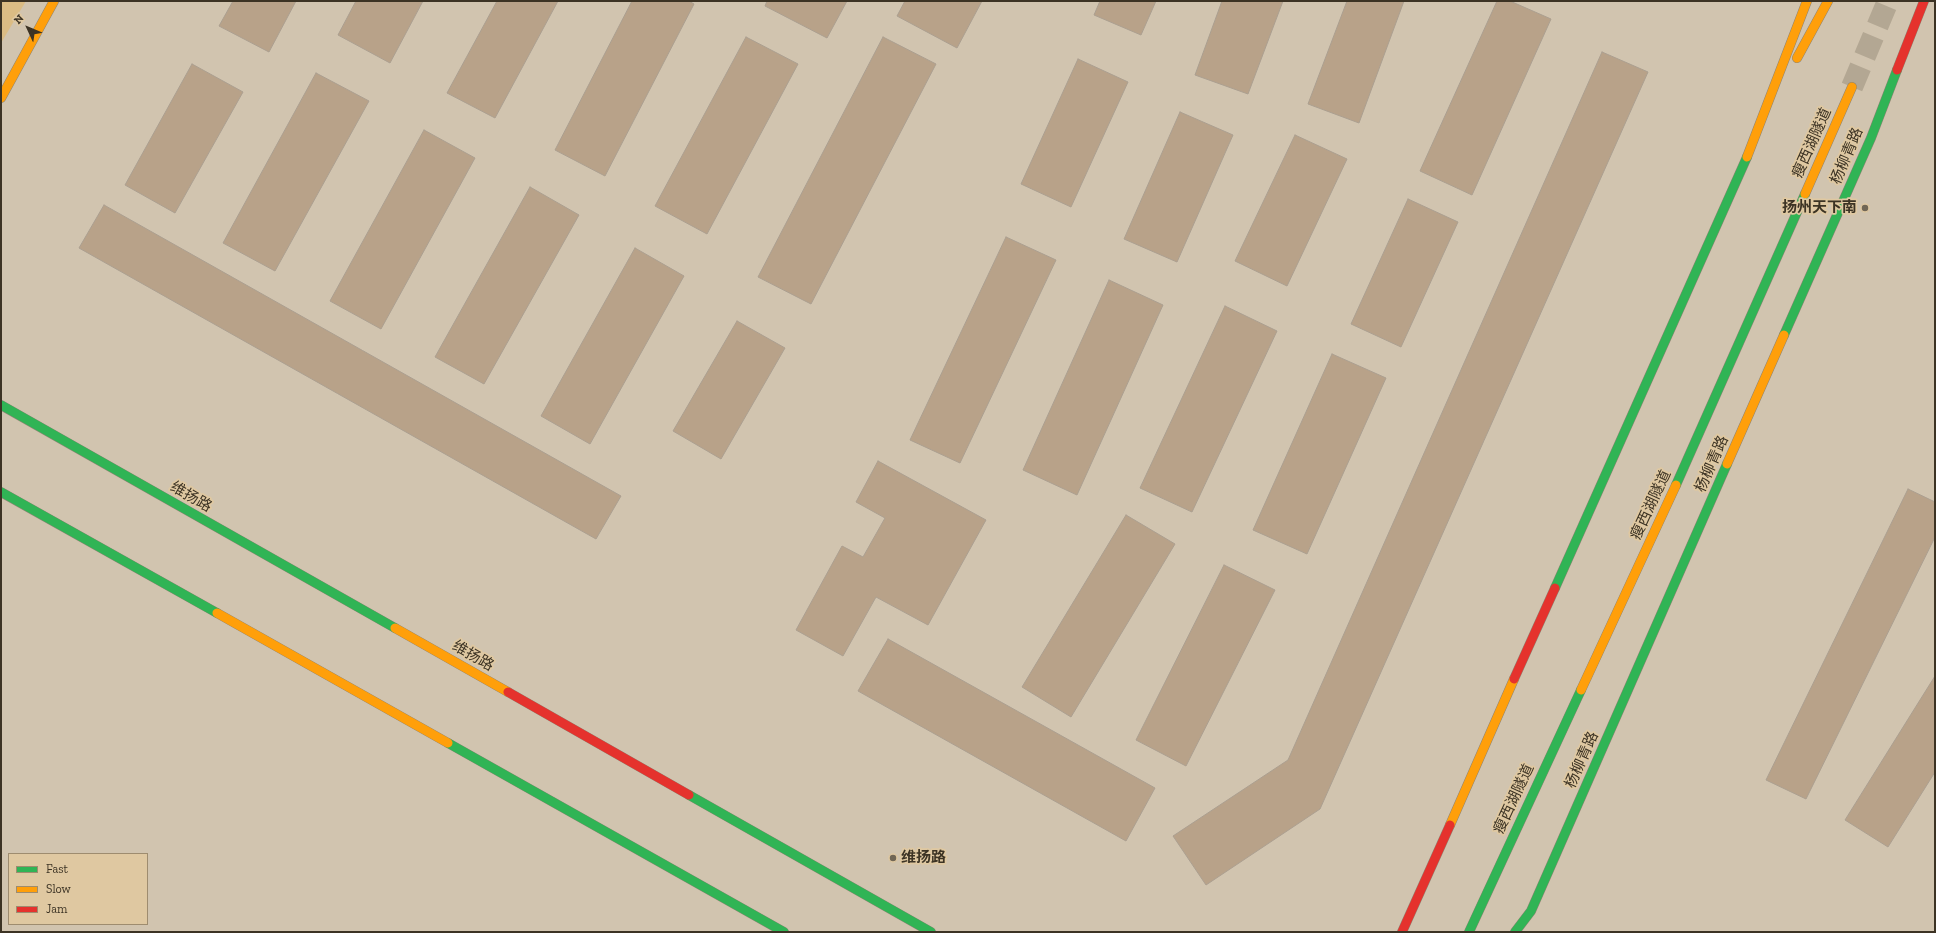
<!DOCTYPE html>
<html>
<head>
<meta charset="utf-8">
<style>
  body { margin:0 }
  #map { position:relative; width:1936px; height:933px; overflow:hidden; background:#d1c4af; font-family:"Zilla Slab",serif }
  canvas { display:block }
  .frame { position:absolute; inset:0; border:2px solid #3c3324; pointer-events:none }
  .legend { position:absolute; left:8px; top:853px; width:140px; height:72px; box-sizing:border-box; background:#dfc8a1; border:1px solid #9e8c6f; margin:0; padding:5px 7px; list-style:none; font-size:12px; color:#3c3324 }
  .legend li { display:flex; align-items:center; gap:8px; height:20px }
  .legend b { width:20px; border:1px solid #9e8c6f }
  .north { position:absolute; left:8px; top:8px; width:40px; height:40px; -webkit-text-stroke:3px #dfc8a1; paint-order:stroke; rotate:314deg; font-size:11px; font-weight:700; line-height:16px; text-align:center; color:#3c3324 }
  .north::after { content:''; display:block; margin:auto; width:14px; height:18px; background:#3c3324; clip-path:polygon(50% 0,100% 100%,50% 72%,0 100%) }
</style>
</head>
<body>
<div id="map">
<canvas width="1936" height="933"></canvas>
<div class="frame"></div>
<ul class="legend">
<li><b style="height:5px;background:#30b455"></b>Fast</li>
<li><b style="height:5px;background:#ff9f0a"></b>Slow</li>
<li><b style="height:5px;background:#e5322d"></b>Jam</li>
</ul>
<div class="north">N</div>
</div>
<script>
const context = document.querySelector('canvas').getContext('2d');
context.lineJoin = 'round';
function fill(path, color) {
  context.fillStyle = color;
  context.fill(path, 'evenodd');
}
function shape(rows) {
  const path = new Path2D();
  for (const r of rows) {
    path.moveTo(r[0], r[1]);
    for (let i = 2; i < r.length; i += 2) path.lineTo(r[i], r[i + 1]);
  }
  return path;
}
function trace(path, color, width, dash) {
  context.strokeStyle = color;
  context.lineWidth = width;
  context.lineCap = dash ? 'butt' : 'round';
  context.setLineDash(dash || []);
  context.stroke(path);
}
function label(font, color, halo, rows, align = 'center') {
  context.font = font + ' "Zilla Slab","Noto Sans SC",serif';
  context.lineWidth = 3.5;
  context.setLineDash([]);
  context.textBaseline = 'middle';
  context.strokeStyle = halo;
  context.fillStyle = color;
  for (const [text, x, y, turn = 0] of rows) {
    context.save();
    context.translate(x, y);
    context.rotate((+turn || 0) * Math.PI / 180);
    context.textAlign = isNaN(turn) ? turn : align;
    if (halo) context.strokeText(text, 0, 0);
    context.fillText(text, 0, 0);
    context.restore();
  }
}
fill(shape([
  [1,1,26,1,1,43]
]), '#dbbc84');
const building = shape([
  [233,1,296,1,269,52,219,26,233,1],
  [356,1,423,1,390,63,338,35,356,1],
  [497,1,558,1,495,118,447,93,497,1],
  [632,1,689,1,694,4,605,176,555,150,632,1],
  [767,1,847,1,827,38,765,6,767,1],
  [905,1,982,1,957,48,897,16,905,1],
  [1100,1,1156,1,1141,35,1094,15,1100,1],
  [1222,1,1283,1,1248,94,1195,75,1222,1],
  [1347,1,1404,1,1359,123,1308,104,1347,1],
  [1497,1,1510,1,1551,19,1472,195,1420,171,1497,1],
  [746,37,798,64,707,234,655,206,746,37],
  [883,37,936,64,811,304,758,277,883,37],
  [1602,52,1648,72,1320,809,1206,885,1173,836,1288,760,1602,52],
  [1078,59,1128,82,1071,207,1021,184,1078,59],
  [192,64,243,92,175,213,125,185,192,64],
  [316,73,369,101,275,271,223,243,316,73],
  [1180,112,1233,135,1177,262,1124,239,1180,112],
  [424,130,475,158,381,329,330,301,424,130],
  [1295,135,1347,159,1287,286,1235,261,1295,135],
  [530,187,579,215,484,384,435,357,530,187],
  [1408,199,1458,222,1401,347,1351,324,1408,199],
  [104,205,621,496,596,539,79,248,104,205],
  [1006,237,1056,260,960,463,910,440,1006,237],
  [635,248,684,276,590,444,541,416,635,248],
  [1109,280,1163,305,1077,495,1023,470,1109,280],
  [1225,306,1277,331,1192,512,1140,488,1225,306],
  [737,321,785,348,721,459,673,431,737,321],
  [1332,354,1386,378,1307,554,1253,530,1332,354],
  [878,461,986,520,928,625,876,597,843,656,796,630,842,546,863,557,885,518,856,502,878,461],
  [1908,489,1935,502,1935,537,1806,799,1766,780,1908,489],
  [1126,515,1175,544,1071,717,1022,687,1126,515],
  [1224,565,1275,590,1186,766,1136,740,1224,565],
  [888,639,1155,788,1126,841,858,691,888,639],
  [1935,676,1935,772,1888,847,1845,820,1935,676]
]);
fill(building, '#b8a289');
trace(building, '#ab9f90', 1);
trace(shape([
  [1852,87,1888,1]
]), '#b3a793', 22, [22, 11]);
const fast = shape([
  [1784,335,1871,138,1897,70],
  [1,405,395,628],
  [1676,485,1805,194],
  [1,492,217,613],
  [1555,588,1747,157],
  [448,743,784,932],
  [689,795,931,932],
  [1469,932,1581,690],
  [1515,932,1531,911,1727,464]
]);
const slow = shape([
  [1797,58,1828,1],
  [1,98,54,1],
  [1747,157,1807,1],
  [1805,194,1852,87],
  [1727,464,1784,335],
  [217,613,448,743],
  [395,628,508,692],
  [1581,690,1676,485],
  [1450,825,1514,679]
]);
const jam = shape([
  [1897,70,1924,1],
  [1514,679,1555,588],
  [508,692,689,795],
  [1402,932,1450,825]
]);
trace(fast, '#8e8474', 10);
trace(slow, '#8e8474', 10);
trace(jam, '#8e8474', 10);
trace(fast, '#30b455', 9);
trace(slow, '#ff9f0a', 9);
trace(jam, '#e5322d', 9);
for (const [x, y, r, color] of [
  [1865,208,4,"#706655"],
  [893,858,4,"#706655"]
]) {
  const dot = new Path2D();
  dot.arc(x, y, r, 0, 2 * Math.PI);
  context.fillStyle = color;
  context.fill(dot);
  trace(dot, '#dfc8a1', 1.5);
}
label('15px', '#3c3324', '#dfc8a1', [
  ["瘦西湖隧道",1812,143,-66],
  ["杨柳青路",1847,156,-67],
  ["杨柳青路",1712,464,-66],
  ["维扬路",191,497,30],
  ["瘦西湖隧道",1651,505,-65],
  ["维扬路",473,656,30],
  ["杨柳青路",1582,760,-66],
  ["瘦西湖隧道",1514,799,-65]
]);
label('bold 15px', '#3c3324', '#dfc8a1', [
  ["扬州天下南",1857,208],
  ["维扬路",901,858,"left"]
], 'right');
</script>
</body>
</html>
